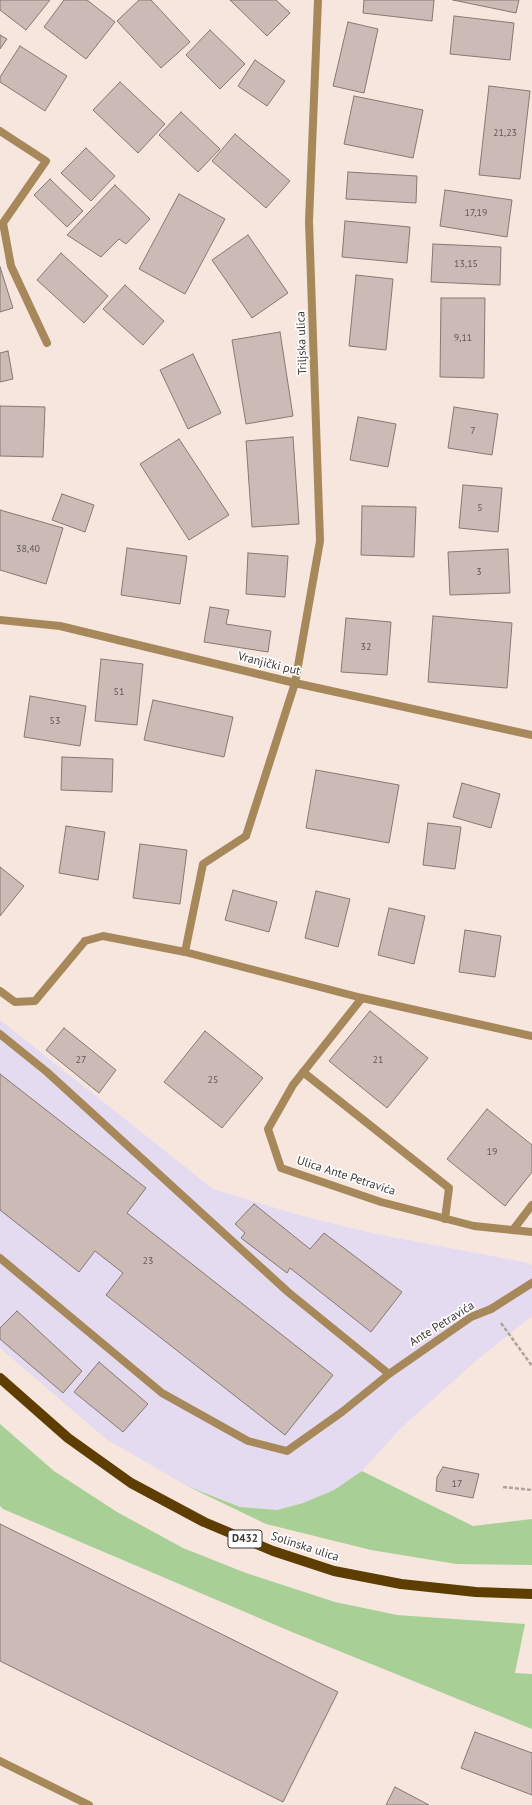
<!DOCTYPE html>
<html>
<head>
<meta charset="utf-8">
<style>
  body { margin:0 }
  canvas { display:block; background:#f6e6de }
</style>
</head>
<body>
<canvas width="532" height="1805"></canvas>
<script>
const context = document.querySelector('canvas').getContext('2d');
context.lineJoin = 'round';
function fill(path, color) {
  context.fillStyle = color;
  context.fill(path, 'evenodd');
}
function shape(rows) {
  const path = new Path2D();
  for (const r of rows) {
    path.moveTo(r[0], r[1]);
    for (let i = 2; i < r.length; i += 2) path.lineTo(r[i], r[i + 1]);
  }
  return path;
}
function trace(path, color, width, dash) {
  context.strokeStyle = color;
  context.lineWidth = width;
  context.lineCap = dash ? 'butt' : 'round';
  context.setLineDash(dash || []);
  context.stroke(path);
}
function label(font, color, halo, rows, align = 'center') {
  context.font = font + ' "PT Sans",sans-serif';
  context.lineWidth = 3.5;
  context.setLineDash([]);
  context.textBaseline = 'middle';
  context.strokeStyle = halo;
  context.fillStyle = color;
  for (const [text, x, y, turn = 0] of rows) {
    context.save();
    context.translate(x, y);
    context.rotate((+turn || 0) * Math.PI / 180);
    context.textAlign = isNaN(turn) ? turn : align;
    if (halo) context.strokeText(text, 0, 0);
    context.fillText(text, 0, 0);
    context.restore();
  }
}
fill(shape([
  [0,1020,213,1189,302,1216,376,1234,529,1263,532,1265,532,1316,477,1360,400,1429,362,1471,334,1490,303,1503,277,1510,240,1507,187,1486,106,1439,0,1348]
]), '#e5dbf0');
fill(shape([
  [0,1424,54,1471,117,1512,183,1548,246,1573,335,1602,397,1615,525,1624,515,1673,532,1674,532,1729,292,1632,3,1509,0,1506],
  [362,1471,473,1526,532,1519,532,1565,456,1564,371,1550,266,1524,187,1486,240,1507,277,1510,303,1503,334,1490]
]), '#a8cf95');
const building = shape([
  [0,0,50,0,26,30,0,10,0,0],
  [64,0,87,0,115,22,86,59,44,27,64,0],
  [139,0,151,0,190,42,161,68,117,21,139,0],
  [230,0,276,0,290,13,267,36,230,0],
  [364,0,434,0,432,21,363,13,364,0],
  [453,0,519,0,516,13,453,0],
  [454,16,514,23,510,60,450,54,454,16],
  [348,22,378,29,364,93,333,86,348,22],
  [210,30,245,64,220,89,186,55,210,30],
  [0,35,7,39,0,49,0,35],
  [20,46,67,76,45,111,0,82,0,77,20,46],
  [255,60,285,81,267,106,238,86,255,60],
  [120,82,165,124,138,153,93,110,120,82],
  [489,86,530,91,520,179,479,175,489,86],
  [354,96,423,110,413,158,344,144,354,96],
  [181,112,220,149,198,172,159,135,181,112],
  [235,134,290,181,266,208,212,161,235,134],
  [86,148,115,176,91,201,61,173,86,148],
  [348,172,417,176,416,203,346,199,348,172],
  [50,179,83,211,67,227,34,195,50,179],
  [115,185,150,219,126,244,119,239,101,257,67,235,115,185],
  [445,190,512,200,507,237,440,226,445,190],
  [179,194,225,219,185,294,139,269,179,194],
  [345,221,410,227,407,263,342,257,345,221],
  [248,235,288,293,252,318,212,260,248,235],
  [433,244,501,247,500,285,431,282,433,244],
  [61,253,108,296,84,323,37,280,61,253],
  [0,267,13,308,0,312,0,267],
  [356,275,393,279,386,350,349,346,356,275],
  [125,285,164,321,143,345,103,309,125,285],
  [441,298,485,298,484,378,440,377,441,298],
  [280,332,293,416,246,424,232,340,280,332],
  [8,351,13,379,0,382,0,353,8,351],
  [193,354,221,413,188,429,160,370,193,354],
  [0,406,45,407,43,457,0,456,0,406],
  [454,407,498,414,492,455,448,448,454,407],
  [358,417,396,424,388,467,350,460,358,417],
  [293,437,299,524,252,527,246,441,293,437],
  [179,439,229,515,189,540,140,464,179,439],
  [463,485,502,488,498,532,459,528,463,485],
  [62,494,94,505,85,532,52,520,62,494],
  [362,506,416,507,414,557,361,555,362,506],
  [0,510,63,528,46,584,0,570,0,510],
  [127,548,187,556,180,604,121,595,127,548],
  [508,549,510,593,450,595,448,552,508,549],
  [248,553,288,556,285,597,246,594,248,553],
  [210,607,229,610,226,624,271,631,268,652,204,642,210,607],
  [433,616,512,623,507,688,428,682,433,616],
  [346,618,391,622,387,675,341,672,346,618],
  [101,659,143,664,137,725,95,721,101,659],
  [30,696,86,706,80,746,24,737,30,696],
  [153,700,233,717,224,757,144,740,153,700],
  [62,757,113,759,112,792,61,790,62,757],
  [316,770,399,785,389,843,306,828,316,770],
  [462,783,500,794,491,828,453,817,462,783],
  [428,823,461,827,455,869,423,865,428,823],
  [66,826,105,832,98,880,59,873,66,826],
  [140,844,187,850,180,904,133,898,140,844],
  [0,867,24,886,0,916,0,867],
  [233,890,277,902,269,932,225,920,233,890],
  [316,891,350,899,338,947,305,938,316,891],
  [389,908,425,916,414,964,378,955,389,908],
  [465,930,501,936,495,977,459,972,465,930],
  [370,1011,428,1058,387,1108,329,1061,370,1011],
  [64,1028,116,1070,99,1093,46,1050,64,1028],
  [205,1031,263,1078,222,1128,164,1082,205,1031],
  [0,1074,146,1188,127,1213,333,1375,285,1435,106,1295,123,1273,95,1251,79,1272,0,1210,0,1074],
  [487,1109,532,1145,532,1172,505,1206,447,1159,487,1109],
  [254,1204,310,1249,324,1233,402,1292,371,1332,290,1268,287,1273,241,1238,245,1233,235,1224,254,1204],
  [17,1311,82,1371,63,1393,0,1339,0,1328,17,1311],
  [99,1362,148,1404,123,1432,74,1392,99,1362],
  [443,1467,479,1474,473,1498,436,1491,437,1477,443,1467],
  [0,1524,338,1692,283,1802,0,1661,0,1524],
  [475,1732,532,1753,532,1795,461,1768,475,1732],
  [395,1787,429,1805,386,1805,395,1787]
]);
fill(building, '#cbbab5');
trace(building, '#877873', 1);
trace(shape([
  [501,1323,532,1366],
  [503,1487,532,1490]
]), '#aea29c', 2.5, [4, 2]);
trace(shape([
  [185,952,203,864,246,836,295,683],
  [0,991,15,1002,35,1001,85,941],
  [0,1034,47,1072,288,1292,389,1374,342,1412,287,1451,248,1441,162,1393,0,1258],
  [303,1072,449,1188,445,1219],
  [513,1230,532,1205],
  [389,1374,471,1317,491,1309]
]), '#a7885b', 8);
trace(shape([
  [0,131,46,161,3,223,11,266,47,343],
  [0,620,60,626,295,683,532,735],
  [295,683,320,541,309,221,318,0],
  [85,941,103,936,185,952,362,998,532,1036],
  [362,998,293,1085,268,1129,281,1168,381,1202,474,1226,532,1232],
  [491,1309,532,1283],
  [0,1761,89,1805]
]), '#a7885b', 8);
trace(shape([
  [0,1378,68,1438,131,1483,204,1522,273,1551,334,1571,401,1584,476,1592,532,1594]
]), '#5d3e00', 10);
label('10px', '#635956', null, [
  ["21,23",505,133],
  ["17,19",476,213],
  ["13,15",466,264],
  ["9,11",463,338],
  ["7",473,431],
  ["5",480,508],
  ["38,40",28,549],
  ["3",479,572],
  ["32",366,647],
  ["51",119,692],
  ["53",55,721],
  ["27",81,1060],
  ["21",378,1060],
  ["25",213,1080],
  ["19",492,1152],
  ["23",148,1261],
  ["17",457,1484]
]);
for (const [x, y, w] of [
  [245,1539,34]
]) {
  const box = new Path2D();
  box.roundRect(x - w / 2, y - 9, w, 18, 3);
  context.fillStyle = '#fff';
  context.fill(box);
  trace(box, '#403936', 1);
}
label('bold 11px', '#403936', null, [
  ["D432",245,1539]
]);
label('12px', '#403936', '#fff', [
  ["Triljska ulica",302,343,-92],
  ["Vranjički put",269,664,14],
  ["Ulica Ante Petravića",346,1176,18],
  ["Ante Petravića",442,1324,-32],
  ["Solinska ulica",305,1547,18]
]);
</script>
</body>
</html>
